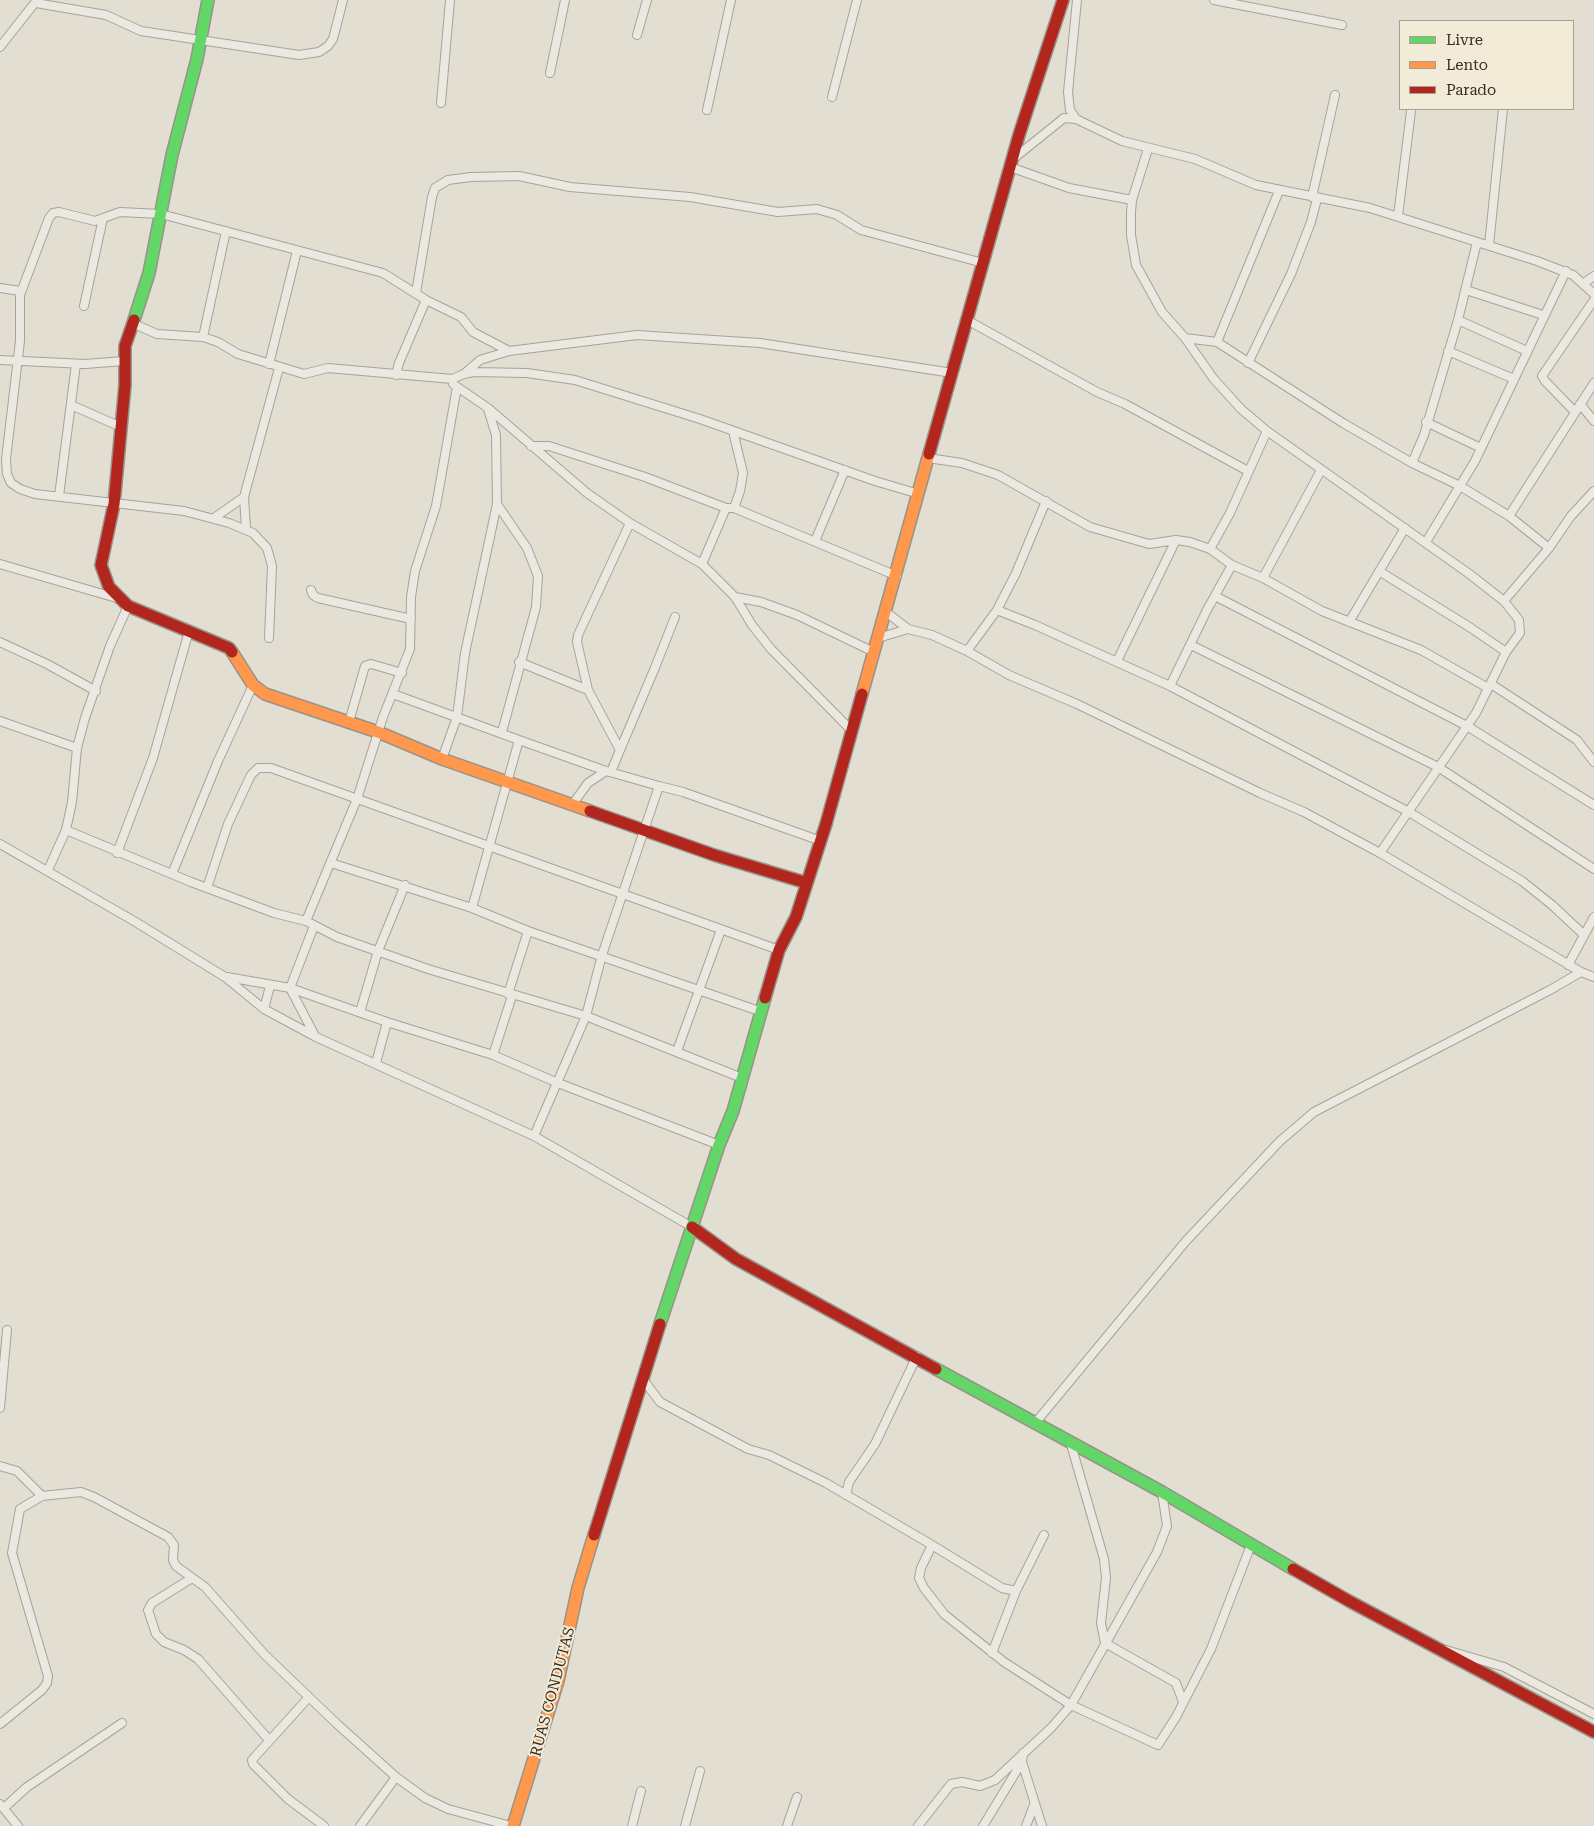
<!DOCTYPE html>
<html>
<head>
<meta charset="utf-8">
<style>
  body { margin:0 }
  #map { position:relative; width:1594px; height:1826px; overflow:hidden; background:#e2ded1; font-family:"Roboto Serif",serif }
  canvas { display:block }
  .legend { position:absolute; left:1399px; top:20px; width:175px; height:90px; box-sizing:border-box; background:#f2ebd8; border:1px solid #a79f8f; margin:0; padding:6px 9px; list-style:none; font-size:15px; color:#362c22 }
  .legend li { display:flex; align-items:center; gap:10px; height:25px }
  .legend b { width:25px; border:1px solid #a79f8f }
</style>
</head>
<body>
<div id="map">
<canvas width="1594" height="1826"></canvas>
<ul class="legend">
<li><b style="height:6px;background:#63d668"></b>Livre</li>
<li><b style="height:6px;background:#ff974d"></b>Lento</li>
<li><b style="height:6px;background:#b3261e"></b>Parado</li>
</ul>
</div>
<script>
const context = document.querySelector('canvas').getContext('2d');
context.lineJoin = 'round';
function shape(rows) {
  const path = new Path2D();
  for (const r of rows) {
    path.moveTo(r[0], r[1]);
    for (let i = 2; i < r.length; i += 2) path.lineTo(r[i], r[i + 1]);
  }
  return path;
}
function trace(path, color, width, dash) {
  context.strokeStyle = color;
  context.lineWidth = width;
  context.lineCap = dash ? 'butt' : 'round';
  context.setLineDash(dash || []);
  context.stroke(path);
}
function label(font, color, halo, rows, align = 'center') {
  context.font = font + ' "Roboto Serif",serif';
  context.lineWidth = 4;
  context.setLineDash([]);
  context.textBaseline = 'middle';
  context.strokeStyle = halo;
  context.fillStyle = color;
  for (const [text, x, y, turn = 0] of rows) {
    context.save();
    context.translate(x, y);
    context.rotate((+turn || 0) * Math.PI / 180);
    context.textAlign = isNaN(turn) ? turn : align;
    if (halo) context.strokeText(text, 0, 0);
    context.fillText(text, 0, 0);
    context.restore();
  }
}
const street = shape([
  [1077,0,1068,92,1070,110,1076,119,1122,141,1195,159,1256,185,1370,208,1537,261,1573,275,1594,294],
  [1214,0,1342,25],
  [36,3,106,15,141,31,299,55,319,52,328,46,333,39,343,0],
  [637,35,647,0],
  [0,47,37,0],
  [550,73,565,0],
  [832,97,857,0],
  [441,103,450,0],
  [707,110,731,0],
  [1148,149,1132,200,1131,212,1131,235,1136,265,1162,312,1185,338,1213,378,1241,409,1267,431,1468,573,1504,601,1519,620,1520,633,1506,652,1476,713,1380,853,1581,972],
  [1013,159,1064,118,1076,119],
  [1010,167,1069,188,1132,200],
  [1312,197,1335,95],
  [1398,216,1411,111],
  [1489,245,1503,109],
  [1584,283,1594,276],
  [0,288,20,291],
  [1466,290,1543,315],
  [416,293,432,197,435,188,448,180,471,177,519,176,570,187,690,197,778,212,817,209,837,215,861,230,983,263],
  [426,300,461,317,473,332,509,351],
  [84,306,103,218],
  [967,320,1097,392,1125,404,1248,471],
  [1458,320,1527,351],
  [132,323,157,334,203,337,218,342,238,354,304,374,328,368,452,379,464,374,480,360,509,351,637,335,760,343,952,373],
  [203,337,226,231],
  [1185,338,1217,342,1343,423,1412,463,1460,486,1509,516,1594,383],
  [1217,342,1279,191],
  [1448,351,1514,379],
  [0,360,85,364,124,361],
  [1248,363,1291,274,1311,222,1317,199],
  [269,364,297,251],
  [464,374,473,372,527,373,575,380,700,419,875,481,919,494],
  [453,384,488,408,587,493,630,523,702,564,735,597,752,625,771,649,851,730],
  [1580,404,1594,421],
  [71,405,121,427],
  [1575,412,1545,381,1542,376,1594,300],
  [1426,422,1481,448],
  [733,431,743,473,740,491,734,508],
  [531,446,549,446,645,477,726,508,734,508,897,576],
  [928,458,962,463,998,475,1090,527,1149,544,1176,540,1190,542,1210,549,1232,565],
  [1412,463,1424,435,1458,320,1477,242],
  [59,496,76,364],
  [497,504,527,548,538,576,536,607,502,732],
  [1509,516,1549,548],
  [214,518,244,497],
  [246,529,244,497,279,368],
  [815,541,845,470],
  [1426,542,1475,461,1566,271],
  [1210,549,1230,513,1267,431],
  [0,564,120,599],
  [702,564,726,508],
  [1379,571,1471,628,1506,652],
  [1263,578,1322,611,1421,650,1488,688],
  [311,590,313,595,318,598,411,619],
  [1215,596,1467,726,1594,805],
  [735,597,761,602,797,615,874,652],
  [1504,601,1549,548,1571,516,1594,491],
  [997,610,1016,573,1046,501],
  [886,612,908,629,932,635,967,651,997,610,1035,625,1170,686,1207,610,1232,565,1263,578,1321,470],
  [1349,622,1405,528],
  [269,638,272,566,267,548,253,533,229,523,184,511,35,494,20,489,11,483,7,474,6,459,20,341,20,295,49,218,53,213,59,212,95,221,120,212,161,214,383,273,426,300,399,363,396,375],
  [878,638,908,629],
  [0,642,47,664,96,691],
  [1191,645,1438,767,1594,869],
  [967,651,1009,675,1077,704,1260,793,1304,812,1380,853],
  [1117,661,1176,540],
  [519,662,588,690,620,750,611,772],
  [1491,684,1577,740,1594,762],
  [1170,686,1409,812,1522,881,1552,905,1583,934],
  [588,690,577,642,578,635,630,523],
  [393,694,519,740,472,908],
  [0,721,77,748],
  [349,722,365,666,371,664,402,673],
  [519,740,606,771,659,786],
  [620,750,654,670,675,617],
  [442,759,457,717,465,653,497,504,496,435,488,409],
  [572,805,588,783,606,771],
  [66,830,191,882,274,913,306,921,337,937,428,969,586,1016,742,1078],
  [0,844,134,921,225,977,264,1009,316,1037,534,1136,692,1227],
  [117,853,153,758,189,631],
  [331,863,472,908,528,931,762,1012],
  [48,870,66,830,72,802,77,748,85,718,110,646,128,606],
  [172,874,218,761,253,685],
  [207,888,228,824,251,775,258,768,271,768,779,950],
  [306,921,357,799,383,717,410,649,411,597,415,571,436,506,457,387],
  [314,926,290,988,315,1036],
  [1568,965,1594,917],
  [227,977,290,988,387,1022,493,1055,558,1083,719,1145],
  [508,994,528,931],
  [264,1009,270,986],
  [360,1012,378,951,405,885],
  [677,1051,721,930],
  [493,1055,512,996],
  [376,1063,387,1022],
  [534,1136,586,1016,602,955,659,786,683,792,821,841],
  [642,1378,660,1402,748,1449,769,1455,826,1483,932,1545,921,1568,919,1578,924,1588,944,1614,1004,1662,1071,1705,1158,1745,1176,1717,1211,1649,1251,1545],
  [0,1408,7,1330],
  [1036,1422,1186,1241,1280,1141,1314,1112,1550,990,1581,972,1594,977],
  [1070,1441,1104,1559,1106,1578,1101,1623,1105,1643,1176,1683,1183,1702],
  [0,1466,17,1471,42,1496,81,1492,94,1497,168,1537,174,1545,173,1560,176,1566,205,1587,264,1654,336,1723,396,1777,425,1798,448,1809,511,1826],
  [846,1495,849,1482,875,1444,917,1356],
  [932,1545,1002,1588,1016,1591,992,1653],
  [192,1578,152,1603,148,1610,156,1634,164,1642,184,1650,198,1659,269,1740],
  [1016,1591,1044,1535],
  [1446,1650,1504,1667,1594,1714],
  [309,1697,252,1760,253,1764,288,1799,324,1826],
  [0,1724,42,1690,47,1683,48,1676,12,1553,20,1509,42,1496],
  [1023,1753,1022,1762,1042,1826],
  [0,1804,18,1826],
  [4,1808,27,1787,122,1723],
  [360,1826,396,1777],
  [632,1826,641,1791],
  [685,1826,700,1771],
  [787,1826,797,1797],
  [918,1826,951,1784,962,1782,980,1786,995,1780,1051,1728,1071,1705,1157,1552,1167,1526,1162,1492],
  [983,1826,1022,1762],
  [1026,1826,1034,1805]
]);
const fast = shape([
  [134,320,149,273,172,155,197,59,208,0],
  [660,1324,719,1145,733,1111,765,998],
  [936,1369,1162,1492,1293,1569]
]);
const slow = shape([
  [232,652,253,685,265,694,378,732,442,759,590,811],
  [862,694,929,454],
  [513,1826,558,1681,578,1588,594,1535]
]);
const jam = shape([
  [134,320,125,346,125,385,114,504,101,565,109,587,128,606,229,648,232,652],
  [929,454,1019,135,1063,0],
  [590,811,714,855,807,883],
  [765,998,779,950,796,917,826,824,862,694],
  [692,1227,736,1259,936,1369],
  [594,1535,660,1324],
  [1293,1569,1349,1601,1594,1732]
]);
trace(street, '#a8a399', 10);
trace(fast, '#989389', 14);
trace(slow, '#989389', 14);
trace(jam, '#989389', 14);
trace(street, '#ebe8e1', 8);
trace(fast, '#63d668', 11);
trace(slow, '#ff974d', 11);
trace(jam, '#b3261e', 11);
label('15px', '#362c22', '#f2ebd8', [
  ["RUAS CONDUTAS",553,1692,-75]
]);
</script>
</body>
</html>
